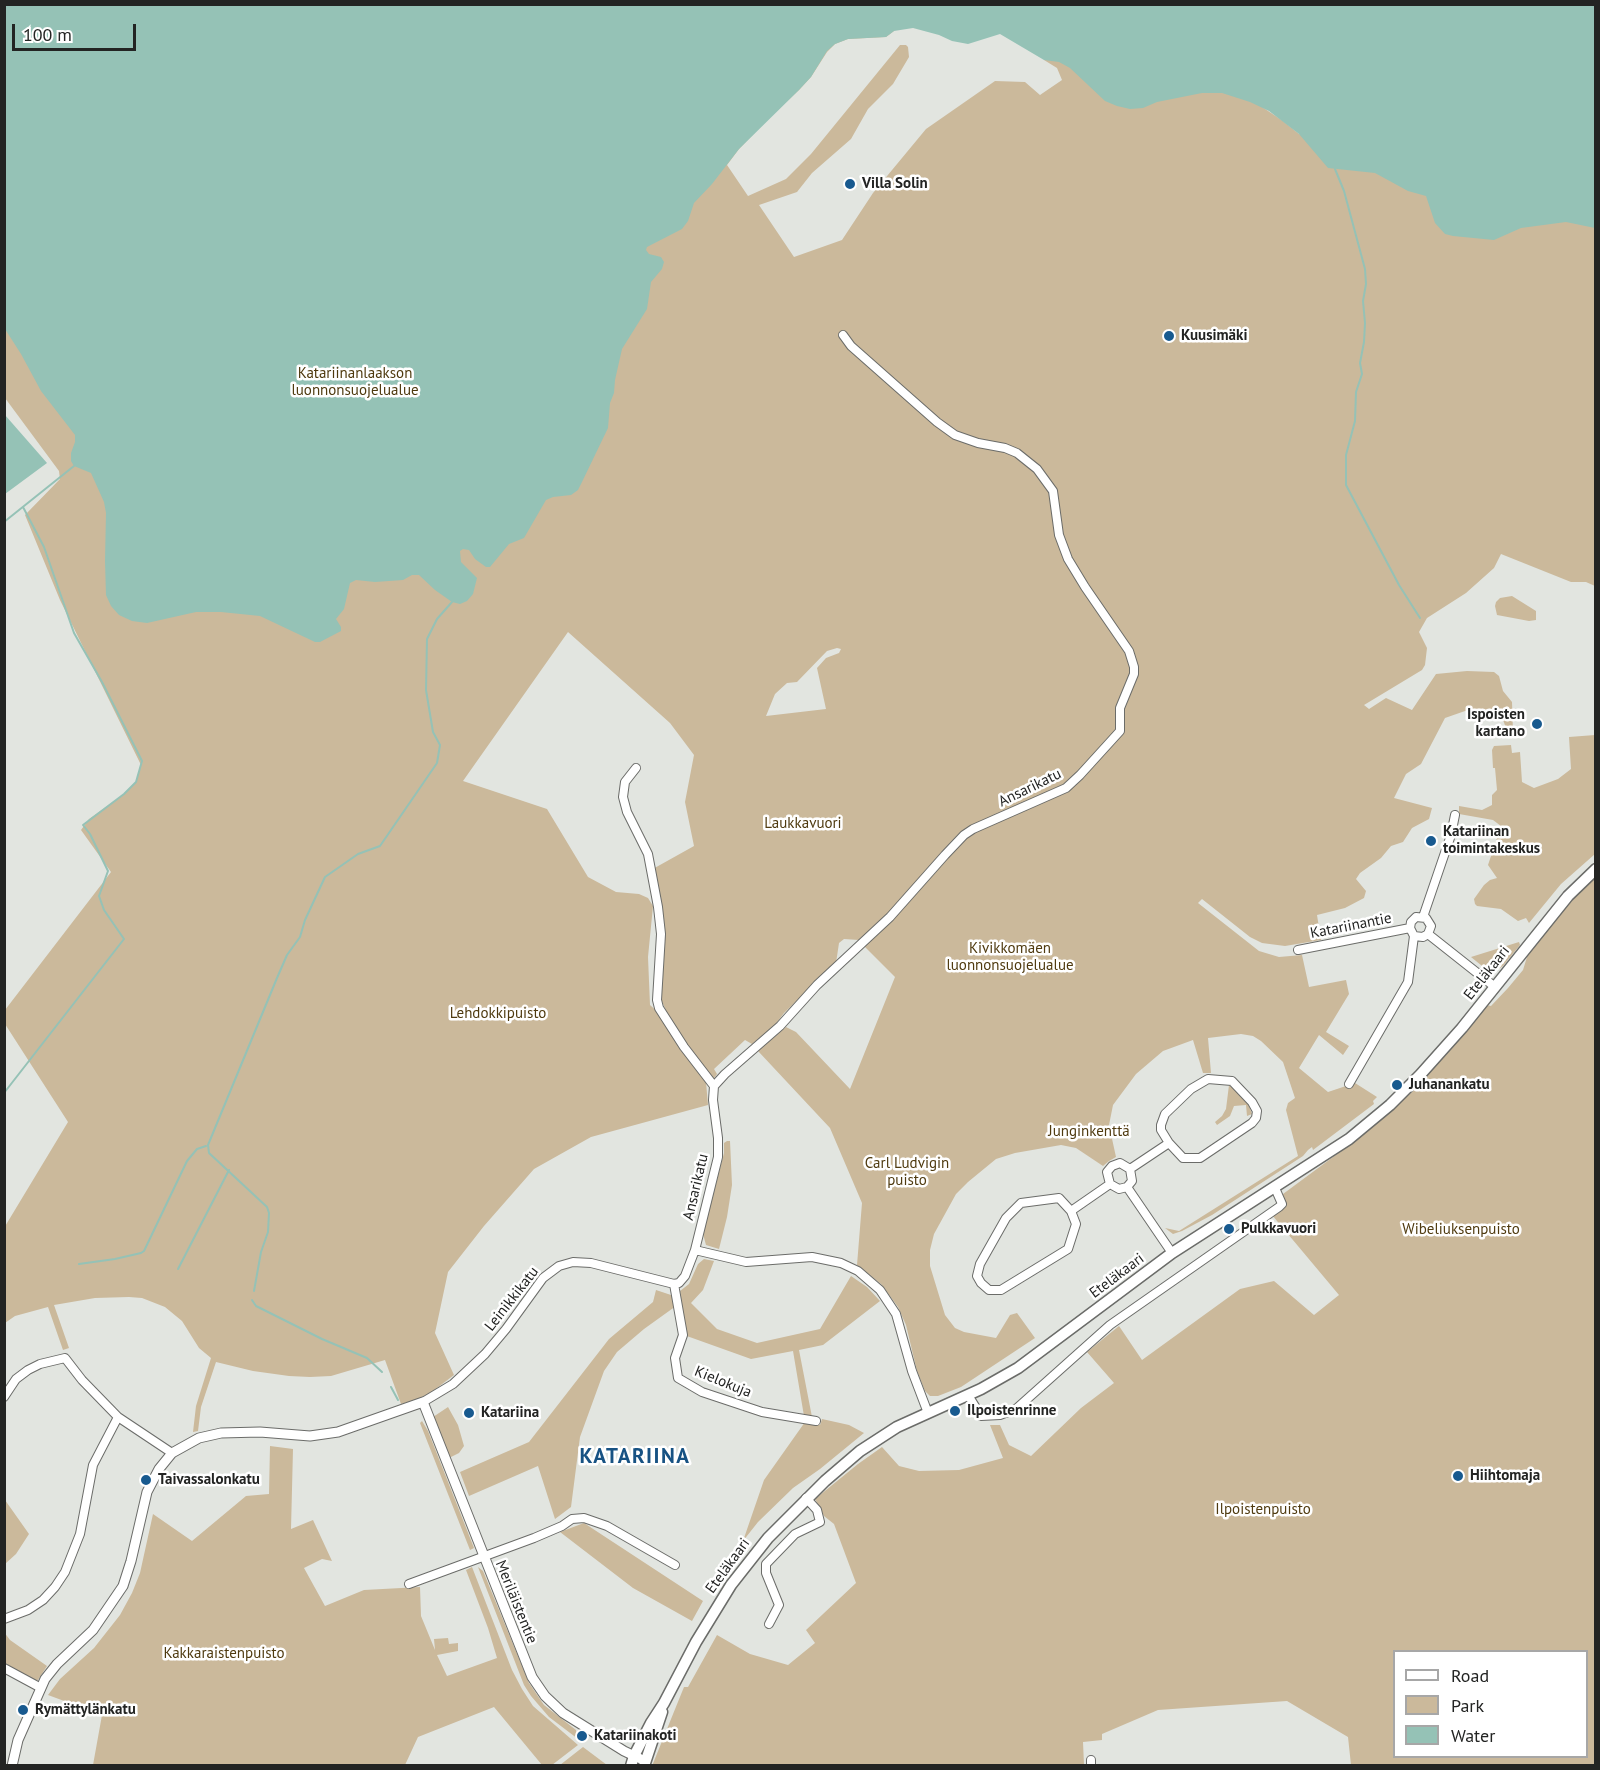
<!DOCTYPE html>
<html>
<head>
<meta charset="utf-8">
<style>
  body { margin:0 }
  #map { position:relative; width:1600px; height:1770px; overflow:hidden; background:#e2e5e0; font-family:"PT Sans",sans-serif }
  canvas { display:block }
  .frame { position:absolute; inset:0; border:6px solid #232423; pointer-events:none }
  .legend { position:absolute; left:1393px; top:1650px; width:195px; height:108px; box-sizing:border-box; background:#fff; border:2px solid #a7a7a7; margin:0; padding:8px 10px; list-style:none; font-size:18px; color:#232423 }
  .legend li { display:flex; align-items:center; gap:12px; height:30px }
  .legend b { width:30px; border:2px solid #a7a7a7 }
  .scale { position:absolute; left:12px; top:24px; width:124px; height:27px; box-sizing:border-box; border:3px solid #232423; border-top:0; padding-left:8px; font-size:18px; line-height:21px; white-space:nowrap; color:#232423; -webkit-text-stroke:4px #fff; paint-order:stroke }
</style>
</head>
<body>
<div id="map">
<canvas width="1600" height="1770"></canvas>
<div class="frame"></div>
<ul class="legend">
<li><b style="height:8px;background:#fff"></b>Road</li>
<li><b style="height:16px;background:#cbb99b"></b>Park</li>
<li><b style="height:16px;background:#95c2b6"></b>Water</li>
</ul>
<div class="scale">100 m</div>
</div>
<script>
const context = document.querySelector('canvas').getContext('2d');
context.lineJoin = 'round';
function fill(path, color) {
  context.fillStyle = color;
  context.fill(path, 'evenodd');
}
function shape(rows) {
  const path = new Path2D();
  for (const r of rows) {
    path.moveTo(r[0], r[1]);
    for (let i = 2; i < r.length; i += 2) path.lineTo(r[i], r[i + 1]);
  }
  return path;
}
function trace(path, color, width, dash) {
  context.strokeStyle = color;
  context.lineWidth = width;
  context.lineCap = dash ? 'butt' : 'round';
  context.setLineDash(dash || []);
  context.stroke(path);
}
function label(font, color, halo, rows, align = 'center') {
  context.font = font + ' "PT Sans",sans-serif';
  context.lineWidth = 5;
  context.setLineDash([]);
  context.textBaseline = 'middle';
  context.strokeStyle = halo;
  context.fillStyle = color;
  for (const [text, x, y, turn = 0] of rows) {
    context.save();
    context.translate(x, y);
    context.rotate((+turn || 0) * Math.PI / 180);
    context.textAlign = isNaN(turn) ? turn : align;
    if (halo) context.strokeText(text, 0, 0);
    context.fillText(text, 0, 0);
    context.restore();
  }
}
fill(shape([
  [5,5,809,33,894,31,886,37,848,39,835,44,827,52,811,77,799,90,766,121,739,149,727,165,748,196,786,179,811,154,900,45,906,45,908,47,909,57,893,84,868,109,851,139,812,173,797,192,759,205,794,257,842,240,873,193,926,129,995,81,1025,82,1040,95,1062,80,1057,68,1044,60,1058,47,1213,74,1283,121,1299,134,1595,202,1595,586,1586,582,1571,582,1501,554,1494,568,1466,593,1427,618,1419,632,1427,648,1425,665,1422,670,1364,705,1369,709,1386,698,1412,710,1436,674,1467,671,1494,672,1499,676,1503,691,1512,702,1513,733,1507,731,1501,714,1499,713,1465,711,1445,718,1421,764,1406,774,1394,798,1432,808,1429,819,1412,828,1403,842,1391,846,1381,858,1360,873,1356,879,1366,891,1364,898,1345,908,1317,915,1321,940,1285,946,1262,943,1250,937,1202,899,1198,903,1259,951,1279,957,1302,955,1309,987,1346,980,1349,994,1326,1032,1349,1046,1343,1055,1319,1035,1299,1068,1328,1092,1355,1083,1377,1097,1373,1101,1374,1104,1313,1150,1312,1147,1308,1150,1303,1156,1212,1215,1182,1231,1173,1234,1165,1228,1179,1231,1298,1156,1286,1110,1288,1103,1295,1098,1283,1062,1261,1041,1253,1036,1241,1034,1208,1038,1211,1073,1203,1073,1193,1040,1163,1051,1136,1074,1113,1105,1109,1125,1116,1157,1109,1161,1103,1166,1076,1148,1061,1145,1015,1153,996,1159,968,1182,956,1194,934,1234,930,1250,930,1266,945,1315,955,1328,964,1332,996,1338,1010,1315,1017,1313,1035,1338,961,1387,938,1396,930,1396,925,1391,917,1371,906,1325,898,1307,881,1284,857,1265,862,1203,830,1128,758,1051,786,1027,796,1032,850,1089,895,977,863,945,893,920,966,838,975,832,1066,788,1080,772,1055,790,974,826,891,913,866,936,859,940,844,939,839,943,836,963,784,1013,775,1025,752,1044,745,1040,714,1069,717,1074,713,1080,695,1059,667,1013,661,999,662,957,651,870,694,846,685,802,694,755,670,723,568,632,463,781,547,809,588,877,616,892,639,894,648,898,653,906,648,957,650,1005,661,1015,706,1082,708,1105,591,1137,534,1169,484,1226,448,1272,435,1333,454,1375,429,1394,412,1401,401,1404,385,1360,331,1376,310,1377,289,1376,253,1371,216,1362,201,1407,198,1431,193,1432,196,1406,211,1358,199,1348,182,1321,165,1307,142,1298,129,1297,95,1298,54,1305,69,1348,63,1350,48,1307,15,1316,5,1323,4,1228,68,1122,5,1024,5,1010,111,872,81,830,89,819,124,794,136,782,141,765,60,600,25,515,60,479,59,471,5,398],
  [837,648,841,649,839,653,826,658,817,668,826,709,766,716,775,694,787,683,797,682,827,651],
  [1512,596,1536,611,1536,620,1529,621,1497,615,1495,606,1496,602,1500,598],
  [1595,735,1595,854,1561,884,1529,923,1526,918,1518,921,1501,909,1477,906,1475,904,1474,899,1484,885,1490,880,1497,878,1488,865,1501,826,1493,820,1459,814,1459,806,1482,810,1492,805,1492,795,1497,790,1495,768,1493,768,1492,750,1494,746,1511,745,1512,753,1520,752,1522,782,1534,788,1558,779,1571,769,1569,737],
  [1595,878,1595,1765,1351,1765,1348,1737,1287,1701,1158,1710,1102,1734,1102,1740,1083,1742,1084,1765,652,1766,684,1687,688,1687,717,1635,750,1654,788,1665,815,1643,806,1630,856,1583,834,1524,824,1516,815,1499,858,1464,882,1447,899,1466,919,1471,959,1470,1003,1458,990,1425,1000,1425,1009,1445,1031,1456,1081,1408,1114,1383,1087,1352,1119,1326,1142,1360,1240,1289,1274,1281,1314,1315,1339,1295,1272,1215,1285,1208,1283,1194,1352,1143,1411,1093,1453,1047,1487,1005,1491,1006,1508,988,1523,970,1527,957,1532,948,1576,896],
  [1394,1652,1586,1652,1586,1756,1394,1756],
  [1519,942,1520,945,1503,966,1497,970,1487,970,1471,957],
  [1229,1085,1238,1092,1248,1103,1252,1114,1247,1116,1246,1105,1234,1106,1230,1116,1217,1125,1215,1122,1222,1116,1226,1109],
  [727,1141,730,1141,732,1185,727,1217,719,1249,706,1245,703,1234,724,1153,724,1143],
  [704,1259,714,1261,703,1290,691,1303,717,1329,757,1343,820,1329,851,1276,867,1287,880,1301,823,1345,799,1350,812,1417,804,1416,793,1351,751,1359,684,1335,685,1329,680,1291,689,1284,698,1264],
  [656,1290,674,1296,676,1306,644,1329,617,1352,604,1371,580,1437,571,1507,555,1519,538,1466,469,1496,460,1472,529,1442,609,1339,653,1302],
  [448,1407,458,1425,464,1446,459,1453,451,1457,448,1456,433,1417],
  [822,1419,849,1425,864,1433,820,1469,793,1488,758,1522,743,1541,764,1480,805,1422,820,1425],
  [422,1421,428,1431,474,1548,470,1550,420,1423],
  [270,1446,293,1449,291,1529,313,1520,332,1561,322,1559,304,1568,325,1606,364,1590,420,1587,421,1616,435,1650,434,1639,448,1638,449,1644,458,1643,458,1651,437,1655,447,1676,497,1658,488,1628,466,1570,472,1567,512,1670,522,1689,533,1706,578,1745,552,1765,542,1765,494,1707,418,1737,405,1765,93,1765,102,1715,48,1695,60,1679,94,1648,120,1615,132,1593,140,1573,153,1514,192,1541,246,1496,269,1494],
  [5,1500,29,1534,16,1554,5,1564],
  [584,1523,703,1601,692,1621,633,1588,560,1532],
  [478,1567,483,1571,529,1683,544,1705,576,1730,577,1737,584,1739,582,1742,549,1717,531,1696,524,1685],
  [4,1632,10,1640,47,1666,38,1680,35,1681,5,1663],
  [583,1747,607,1765,560,1765]
]), '#cbb99b');
fill(shape([
  [5,4,1595,5,1595,228,1566,222,1521,228,1494,240,1453,236,1445,234,1435,223,1426,196,1408,191,1375,173,1328,168,1299,134,1269,111,1250,102,1222,93,1202,93,1157,102,1143,108,1130,109,1117,106,1105,101,1070,68,1059,62,1044,60,1000,34,968,44,952,41,939,35,913,28,894,31,886,37,848,39,835,44,827,51,811,77,799,90,739,149,712,184,694,203,688,221,682,229,647,247,646,250,649,254,661,257,664,262,662,269,651,282,647,309,622,349,615,380,614,393,610,403,608,428,582,482,578,490,571,495,553,497,546,500,524,538,509,544,490,567,486,567,475,559,469,550,463,549,460,551,461,562,477,578,473,594,467,601,460,604,452,602,435,590,419,575,412,575,403,580,375,582,356,580,350,583,344,609,336,619,341,627,341,631,320,642,315,642,260,616,221,612,196,612,147,623,132,621,119,615,111,606,106,595,105,561,106,513,104,502,91,473,74,466,71,461,71,453,75,442,75,435,41,391,21,354,5,329],
  [5,415,47,463,5,494,4,494]
]), '#95c2b6');
trace(shape([
  [1335,169,1344,191,1365,269,1366,284,1363,301,1365,323,1364,342,1360,363,1362,374,1356,392,1355,421,1346,455,1346,485,1399,585,1420,618],
  [4,522,74,466],
  [4,1093,124,939,104,910,99,896,108,871,90,834,83,825,124,794,136,782,142,761,102,682,74,633,44,547,23,507],
  [79,1264,115,1259,141,1253,144,1251,187,1161,197,1149,206,1146],
  [178,1269,229,1170],
  [254,1291,261,1252,268,1232,269,1213,267,1207,209,1153,208,1145,277,978,287,955,300,937,305,920,325,877,358,854,380,846,437,763,440,745,433,732,426,690,427,639,437,619,452,602],
  [252,1300,256,1306,322,1339,367,1358,382,1372],
  [391,1387,398,1400]
]), '#95c2b6', 2);
const minor = shape([
  [636,768,625,782,623,797,627,812,648,854,658,907,661,934,657,1000,659,1008,684,1047,714,1086],
  [1423,917,1451,835,1455,815],
  [1428,934,1423,937,1414,936,1410,928,1411,922,1416,917,1426,918,1431,926,1428,934,1495,987],
  [1298,950,1410,928],
  [1349,1084,1408,982,1414,936],
  [1110,1184,1107,1172,1112,1166,1120,1163,1130,1169],
  [1127,1187,1132,1181,1130,1169,1169,1143,1183,1158,1200,1158,1252,1123,1256,1118,1257,1111,1252,1102,1232,1081,1208,1079,1191,1089,1165,1114,1161,1125,1161,1130,1169,1143],
  [1127,1187,1172,1253],
  [1071,1211,1076,1224,1068,1249,1001,1290,989,1290,981,1283,977,1276,980,1264,1006,1218,1021,1203,1059,1198,1071,1211,1110,1184,1119,1189,1127,1187],
  [695,1250,746,1262,812,1257,841,1263,858,1271,880,1290,896,1314,912,1371,928,1413],
  [674,1284,679,1283,685,1276,695,1250,718,1157,718,1138,713,1100,714,1086,725,1074,780,1026,817,985,890,917,945,855,964,835,973,829,1066,788,1080,775,1120,731,1120,708,1134,674,1134,667,1129,651,1085,587,1068,559,1059,535,1053,491,1037,469,1017,453,1005,448,978,443,955,435,937,422,851,346,843,335],
  [674,1284,683,1335,675,1358,678,1378,702,1392,762,1412,816,1421],
  [968,1395,981,1416,1000,1415,1016,1409,1110,1325,1279,1207,1282,1204,1275,1188],
  [4,1397,16,1379,28,1370,40,1364,65,1358,82,1380,118,1417,172,1453],
  [423,1402,453,1384,485,1354,506,1329,543,1278,559,1266,573,1262,591,1263,674,1284],
  [409,1584,534,1538,562,1526,572,1519,584,1518,607,1526,675,1565],
  [4,1619,28,1610,43,1600,55,1587,65,1572,80,1534,93,1465,118,1417],
  [769,1624,779,1605,766,1573,766,1564,795,1534,820,1522,817,1510,806,1498],
  [4,1668,41,1688],
  [1091,1760,1091,1766]
]);
const tertiary = shape([
  [12,1766,18,1740,45,1679,57,1664,93,1630,123,1586,131,1561,147,1492,159,1469,172,1453,199,1438,221,1433,260,1432,310,1436,338,1432,423,1402,532,1677,545,1696,563,1713,624,1751,645,1761]
]);
const secondary = shape([
  [631,1766,634,1756,651,1723,664,1703,696,1642,731,1585,768,1538,825,1481,860,1451,897,1427,981,1389,1018,1368,1172,1253,1349,1139,1390,1105,1420,1075,1462,1028,1568,896,1596,869],
  [644,1766,662,1712]
]);
trace(minor, '#6b6c69', 10);
trace(tertiary, '#6b6c69', 11);
trace(secondary, '#6b6c69', 13);
trace(minor, '#fff', 8);
trace(tertiary, '#fff', 9);
trace(secondary, '#fff', 10);
for (const [x, y, r, color] of [
  [850,184,6,"#185a8f"],
  [1169,336,6,"#185a8f"],
  [1537,724,6,"#185a8f"],
  [1431,841,6,"#185a8f"],
  [1397,1085,6,"#185a8f"],
  [1229,1229,6,"#185a8f"],
  [955,1411,6,"#185a8f"],
  [469,1413,6,"#185a8f"],
  [1458,1476,6,"#185a8f"],
  [146,1480,6,"#185a8f"],
  [23,1710,6,"#185a8f"],
  [582,1736,6,"#185a8f"]
]) {
  const dot = new Path2D();
  dot.arc(x, y, r, 0, 2 * Math.PI);
  context.fillStyle = color;
  context.fill(dot);
  trace(dot, '#fff', 2);
}
label('bold 15px', '#232423', '#fff', [
  ["Villa Solin",862,184],
  ["Kuusimäki",1181,336],
  ["Ispoisten",1525,715,"right"],
  ["kartano",1525,732,"right"],
  ["Katariinan",1443,832],
  ["toimintakeskus",1443,849],
  ["Juhanankatu",1409,1085],
  ["Pulkkavuori",1241,1229],
  ["Ilpoistenrinne",967,1411],
  ["Katariina",481,1413],
  ["Hiihtomaja",1470,1476],
  ["Taivassalonkatu",158,1480],
  ["Rymättylänkatu",35,1710],
  ["Katariinakoti",594,1736]
], 'left');
label('15px', '#4f3a0f', '#fff', [
  ["Katariinanlaakson",355,374],
  ["luonnonsuojelualue",355,391],
  ["Laukkavuori",803,824],
  ["Kivikkomäen",1010,949],
  ["luonnonsuojelualue",1010,966],
  ["Lehdokkipuisto",498,1014],
  ["Junginkenttä",1089,1132],
  ["Carl Ludvigin",907,1164],
  ["puisto",907,1181],
  ["Wibeliuksenpuisto",1461,1230],
  ["Ilpoistenpuisto",1263,1510],
  ["Kakkaraistenpuisto",224,1654]
]);
label('15px', '#232423', '#fff', [
  ["Ansarikatu",1030,788,-26],
  ["Katariinantie",1351,926,-11],
  ["Eteläkaari",1487,973,-52],
  ["Ansarikatu",696,1187,-77],
  ["Eteläkaari",1117,1276,-37],
  ["Leinikkikatu",512,1299,-52],
  ["Kielokuja",723,1382,22],
  ["Eteläkaari",728,1566,-54],
  ["Meriläistentie",516,1602,68]
]);
context.letterSpacing = '1.5px';
label('bold 21px', '#175283', '#fff', [
  ["KATARIINA",635,1457]
]);
context.letterSpacing = '0px';
</script>
</body>
</html>
